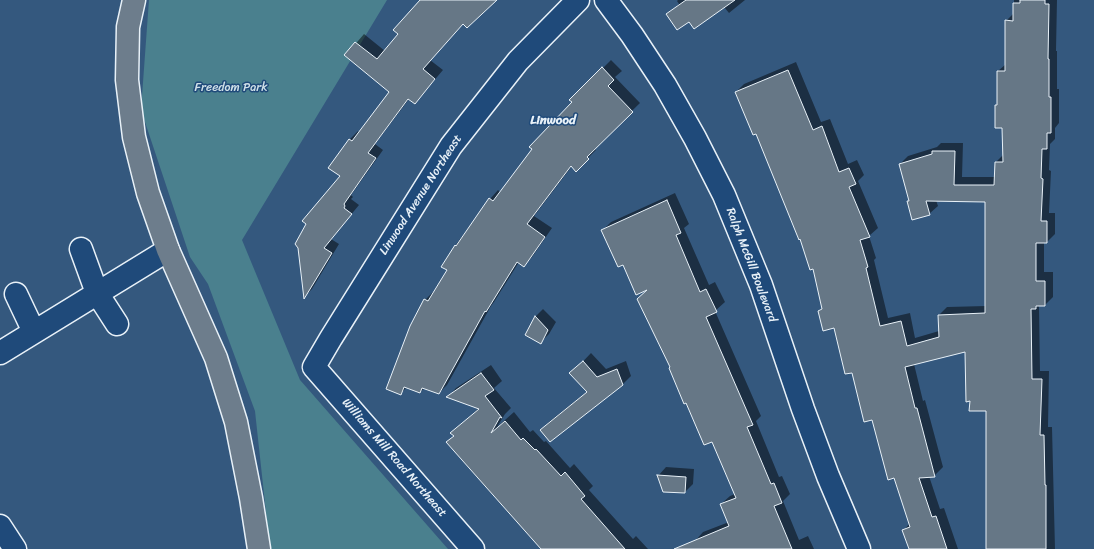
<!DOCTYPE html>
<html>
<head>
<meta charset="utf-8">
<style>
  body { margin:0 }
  canvas { display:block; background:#34587e }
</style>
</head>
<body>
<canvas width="1094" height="549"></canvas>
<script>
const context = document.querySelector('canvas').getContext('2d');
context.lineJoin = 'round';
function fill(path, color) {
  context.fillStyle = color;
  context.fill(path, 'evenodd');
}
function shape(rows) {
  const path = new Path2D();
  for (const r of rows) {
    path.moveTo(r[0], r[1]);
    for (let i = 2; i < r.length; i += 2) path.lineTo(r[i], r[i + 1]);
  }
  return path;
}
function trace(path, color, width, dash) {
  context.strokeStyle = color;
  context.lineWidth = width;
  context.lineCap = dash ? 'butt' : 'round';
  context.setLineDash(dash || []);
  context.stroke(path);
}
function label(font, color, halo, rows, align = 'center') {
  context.font = font + ' Sriracha,sans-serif';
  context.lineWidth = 3;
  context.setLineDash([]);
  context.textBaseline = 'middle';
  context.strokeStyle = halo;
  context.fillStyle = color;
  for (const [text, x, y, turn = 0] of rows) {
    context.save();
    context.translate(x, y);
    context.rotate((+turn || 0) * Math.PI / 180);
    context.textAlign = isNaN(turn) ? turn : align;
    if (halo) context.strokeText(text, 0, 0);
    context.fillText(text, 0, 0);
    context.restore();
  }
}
fill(shape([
  [149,0,387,0,242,240,300,380,448,549,270,549,255,411,208,284,190,257,141,110]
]), '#4a808e');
fill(shape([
  [422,0,496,0,464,23,430,60,443,70,415,103,409,99,375,144,383,150,351,195,353,197,351,199,359,205,331,239,339,244,312,289,305,296,341,175,349,140,358,131,360,133,391,92,346,55,364,34,385,51,399,34],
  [678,0,745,0,729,13,724,7,690,20,668,14,679,4,677,1],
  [1014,0,1057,0,1056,51,1057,51,1057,89,1059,89,1059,123,1055,128,1055,139,1050,144,1049,170,1051,171,1049,213,1055,213,1055,234,1047,242,1044,242,1044,272,1053,272,1053,297,1045,305,1039,305,1040,371,1049,371,1048,427,1052,427,1055,549,987,549,987,410,971,399,966,351,914,364,923,401,925,400,943,467,934,476,929,476,940,509,944,508,958,549,910,549,904,530,910,523,873,419,835,327,819,311,823,307,814,267,800,238,757,133,736,92,744,84,796,62,821,122,830,119,848,164,857,160,864,175,858,181,878,228,869,236,876,258,874,260,888,318,910,313,915,338,939,331,939,315,947,307,986,306,986,201,936,200,938,206,929,214,908,201,910,200,900,164,908,156,937,147,941,143,963,143,962,177,995,177,996,162,1004,154,1003,127,996,105,998,103,998,71,1006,64,1006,21,1014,13],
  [611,60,622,71,615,77,640,103,594,148,596,150,576,170,572,166,534,216,552,228,532,257,524,266,519,262,494,302,491,306,447,385,439,393,425,388,420,392,407,387,401,393,425,300,433,292,434,292,448,270,455,246,490,199,498,190,501,193,573,102,571,100],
  [675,193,689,224,684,228,709,285,715,282,725,302,715,311,761,416,756,421,779,477,782,476,790,494,783,501,799,540,808,536,814,549,698,549,695,541,703,532,729,522,721,504,730,496,735,494,712,441,687,401,650,288,623,264,603,230,611,222],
  [543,309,556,322,549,334,541,342,535,317],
  [591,353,606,369,626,361,631,376,623,384,541,430,549,422,588,391,571,374],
  [491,365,502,381,494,388,511,408,505,414,497,427,514,412,530,432,533,430,544,442,546,441,570,468,574,464,593,486,589,490,633,539,636,536,648,549,541,549,447,443,454,436,452,433,479,408,448,397,456,388],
  [666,467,694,469,693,484,685,492,658,476]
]), '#0007');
const building = shape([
  [420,0,497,0,467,28,463,24,423,69,435,79,415,104,408,99,368,153,376,158,344,204,345,206,344,208,352,214,324,248,332,253,304,299,298,248,295,244,306,224,302,221,340,176,328,168,349,139,352,141,389,92,344,55,355,42,377,59,398,34,393,30,420,0],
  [686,0,735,0,694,29,689,22,677,30,666,14,686,0],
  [1020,0,1045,0,1045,4,1049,4,1048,59,1049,59,1049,97,1051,97,1051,133,1047,133,1047,149,1042,149,1041,178,1043,179,1041,221,1047,221,1047,243,1036,243,1036,281,1045,281,1045,306,1036,306,1036,309,1031,309,1032,379,1042,379,1040,435,1044,435,1045,485,1046,485,1046,549,986,549,986,411,969,411,970,401,966,402,965,352,905,367,915,408,917,408,935,477,919,478,932,517,936,516,947,549,909,549,902,530,910,527,894,478,888,480,872,420,864,422,852,373,845,374,834,328,823,331,818,311,822,309,813,269,810,270,800,239,799,240,756,134,753,135,735,92,788,70,813,130,822,126,839,172,849,168,856,184,849,187,870,237,860,240,868,267,866,268,880,326,901,321,907,346,939,337,938,315,985,313,985,202,926,201,930,215,912,220,907,201,909,201,899,164,932,154,932,151,955,151,954,185,994,185,995,162,1003,162,1002,128,995,128,995,105,997,105,997,71,1005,71,1005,20,1013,21,1013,3,1020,3,1020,0],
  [602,67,614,80,608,86,633,112,587,157,589,159,576,172,571,166,527,224,545,237,524,267,517,262,486,312,485,311,439,394,422,388,420,393,404,387,401,395,386,389,410,326,424,299,428,301,447,270,441,267,455,245,456,246,489,198,493,201,532,149,529,147,572,102,569,100,602,67],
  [667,200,681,233,676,235,700,292,706,289,717,312,706,317,753,425,747,427,771,484,774,483,782,503,774,506,792,549,674,549,729,526,720,504,736,498,712,442,704,445,686,403,684,404,669,368,670,367,637,299,647,290,636,295,623,265,618,267,601,230,667,200],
  [535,316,548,330,541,344,525,335,535,316],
  [583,361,597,377,617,369,623,385,550,442,540,430,587,392,569,373,583,361],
  [481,373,494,390,485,396,502,418,500,417,491,433,505,421,521,440,523,438,535,450,536,449,561,476,565,472,585,496,581,499,625,549,541,549,446,442,454,436,450,433,479,409,446,397,481,373],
  [657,475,686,477,685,493,663,492,657,475]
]);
fill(building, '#667786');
trace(building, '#e8f1f8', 1);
const minor = shape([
  [606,0,632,35,665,85,695,138,724,195,761,285,803,409,828,476,859,549],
  [81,249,97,293,117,324],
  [16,294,34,332],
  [0,353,168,250],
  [0,526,15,549],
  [473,549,314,367,331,338,451,146,518,61,578,0]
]);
const highway = shape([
  [134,0,128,27,127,80,134,137,148,193,168,250,216,358,236,422,251,498,259,549]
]);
trace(minor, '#e8f1f8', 25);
trace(highway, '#e8f1f8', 25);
trace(minor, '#1f4a7a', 22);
trace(highway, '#6d7d8c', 22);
label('12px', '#d0e0e8', '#1f4a7a', [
  ["Freedom Park",231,88]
]);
label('12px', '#e8f1f8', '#1f4a7a', [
  ["Linwood Avenue Northeast",421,195,-57],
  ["Ralph McGill Boulevard",751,265,69],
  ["Williams Mill Road Northeast",394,458,49]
]);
label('bold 13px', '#e8f1f8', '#1f4a7a', [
  ["Linwood",553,121]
]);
</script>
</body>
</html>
